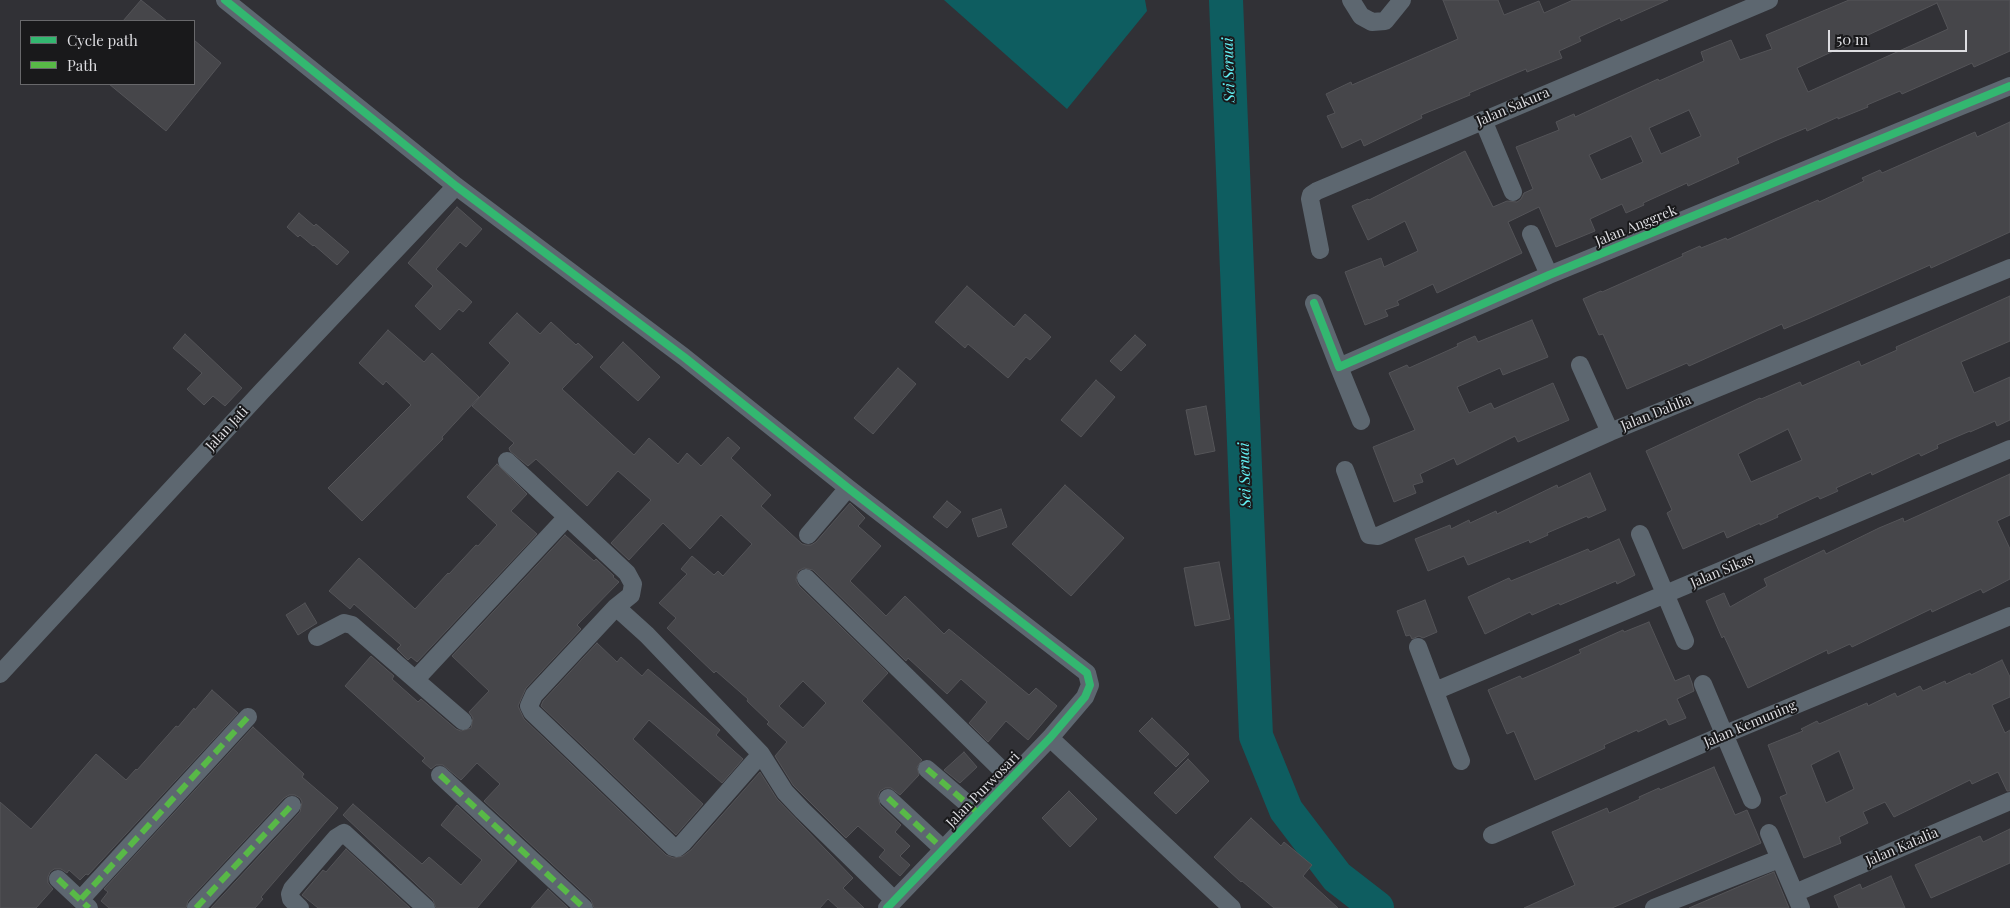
<!DOCTYPE html>
<html>
<head>
<meta charset="utf-8">
<style>
  body { margin:0 }
  #map { position:relative; width:2010px; height:908px; overflow:hidden; background:#313136; font-family:"Playfair Display",serif }
  canvas { display:block }
  .legend { position:absolute; left:20px; top:20px; width:175px; height:65px; box-sizing:border-box; background:#19191b; border:1px solid #68686b; margin:0; padding:6px 9px; list-style:none; font-size:15px; color:#dedee2 }
  .legend li { display:flex; align-items:center; gap:10px; height:25px }
  .legend b { width:25px; border:1px solid #68686b }
  .scale { position:absolute; left:1828px; top:30px; width:139px; height:22px; box-sizing:border-box; border:2px solid #dedee2; border-top:0; padding-left:6px; font-size:15px; line-height:18px; white-space:nowrap; color:#dedee2; -webkit-text-stroke:4px #19191b; paint-order:stroke }
</style>
</head>
<body>
<div id="map">
<canvas width="2010" height="908"></canvas>
<ul class="legend">
<li><b style="height:6px;background:#33b770"></b>Cycle path</li>
<li><b style="height:6px;background:#58b947"></b>Path</li>
</ul>
<div class="scale">50 m</div>
</div>
<script>
const context = document.querySelector('canvas').getContext('2d');
context.lineJoin = 'round';
function fill(path, color) {
  context.fillStyle = color;
  context.fill(path, 'evenodd');
}
function shape(rows) {
  const path = new Path2D();
  for (const r of rows) {
    path.moveTo(r[0], r[1]);
    for (let i = 2; i < r.length; i += 2) path.lineTo(r[i], r[i + 1]);
  }
  return path;
}
function trace(path, color, width, dash) {
  context.strokeStyle = color;
  context.lineWidth = width;
  context.lineCap = dash ? 'butt' : 'round';
  context.setLineDash(dash || []);
  context.stroke(path);
}
function label(font, color, halo, rows, align = 'center') {
  context.font = font + ' "Playfair Display",serif';
  context.lineWidth = 4;
  context.setLineDash([]);
  context.textBaseline = 'middle';
  context.strokeStyle = halo;
  context.fillStyle = color;
  for (const [text, x, y, turn = 0] of rows) {
    context.save();
    context.translate(x, y);
    context.rotate((+turn || 0) * Math.PI / 180);
    context.textAlign = isNaN(turn) ? turn : align;
    if (halo) context.strokeText(text, 0, 0);
    context.fillText(text, 0, 0);
    context.restore();
  }
}
fill(shape([
  [944,0,1145,0,1147,11,1067,109]
]), '#0e5d60');
trace(shape([
  [1226,0,1256,736,1286,810,1337,877,1377,908]
]), '#0e5d60', 34);
const building = shape([
  [141,0,167,21,123,21,141,0],
  [1443,0,1498,0,1504,15,1539,1,1544,13,1573,0,1668,0,1621,21,1620,18,1579,37,1581,41,1559,51,1562,58,1527,72,1526,69,1469,93,1470,95,1421,115,1422,118,1364,146,1361,139,1342,148,1327,116,1335,113,1326,94,1351,82,1352,85,1458,39,1443,0],
  [1849,0,2010,0,2010,51,1974,67,1972,63,1902,94,1900,91,1867,105,1868,107,1838,119,1838,117,1807,131,1806,128,1777,140,1737,158,1739,163,1688,186,1687,183,1643,203,1644,205,1626,213,1622,204,1590,219,1595,231,1556,247,1539,207,1508,222,1522,253,1437,293,1433,284,1397,301,1399,305,1385,310,1388,316,1365,325,1345,272,1381,258,1384,267,1418,251,1405,221,1368,240,1352,206,1368,199,1369,200,1465,151,1493,207,1507,201,1517,202,1521,199,1524,193,1533,189,1516,147,1559,130,1556,122,1574,114,1575,117,1658,79,1659,81,1704,61,1701,52,1731,40,1740,60,1772,49,1766,35,1849,0],
  [1937,3,1948,29,1808,92,1797,68,1937,3],
  [1689,110,1701,136,1661,154,1649,128,1689,110],
  [1631,136,1643,162,1601,180,1589,155,1631,136],
  [194,40,221,63,166,131,109,84,194,84,194,40],
  [2010,122,2010,232,1931,268,1930,265,1810,318,1784,329,1782,324,1689,366,1687,363,1627,389,1603,334,1599,335,1583,299,1601,291,1602,292,1683,256,1682,254,1700,246,1701,248,1726,238,1727,240,1818,200,1819,202,1864,181,1862,178,1880,170,1882,173,1975,132,1977,137,2010,122],
  [457,207,482,229,466,247,460,242,436,269,472,302,463,312,459,309,440,330,415,306,433,286,408,263,457,207],
  [299,213,314,226,316,224,349,252,337,265,314,245,313,246,300,235,298,237,287,227,299,213],
  [967,286,1014,327,1025,314,1051,337,1030,360,1026,357,1008,378,968,344,965,348,935,322,967,286],
  [2010,296,2010,341,1961,362,1974,393,2010,377,2010,420,1997,426,1995,421,1970,432,1970,431,1937,445,1938,448,1921,456,1919,453,1872,475,1871,472,1836,488,1838,491,1820,499,1818,496,1777,515,1778,517,1760,525,1760,523,1727,538,1724,531,1683,549,1667,513,1672,510,1646,451,1760,398,1761,399,1800,382,1802,386,1859,361,1861,366,1897,350,1896,347,2010,296],
  [1788,429,1802,460,1751,482,1738,454,1788,429],
  [517,313,540,334,551,322,576,345,578,343,593,357,562,389,634,455,649,438,678,464,687,453,701,466,728,437,740,448,731,458,771,495,761,506,802,544,806,545,811,545,816,542,850,503,865,518,858,526,881,546,850,581,886,616,905,596,944,634,949,629,1029,695,1036,688,1057,706,1028,740,1006,721,988,742,969,723,987,702,961,679,947,694,908,658,906,661,813,570,804,568,798,571,796,580,799,586,888,673,862,701,922,760,917,767,919,775,900,795,891,788,885,788,880,791,878,796,880,805,901,825,895,832,910,846,900,856,910,865,900,876,879,857,885,850,858,826,846,838,793,785,775,756,787,742,767,724,769,722,747,701,748,699,716,671,714,673,667,628,676,618,659,603,687,574,681,569,692,556,714,575,718,571,723,576,752,544,721,515,690,549,663,523,629,560,611,543,651,500,618,471,587,506,536,459,528,466,510,451,509,448,514,443,472,406,510,363,489,343,517,313],
  [803,681,826,703,803,728,779,706,803,681],
  [1532,320,1548,357,1503,375,1500,368,1457,387,1469,413,1491,403,1494,409,1553,383,1569,420,1518,442,1515,436,1457,465,1454,458,1420,474,1423,482,1413,485,1416,493,1394,502,1373,447,1415,430,1389,373,1407,365,1409,368,1458,346,1457,344,1475,336,1478,342,1532,320],
  [388,330,424,362,432,353,479,397,442,437,443,439,362,521,328,488,411,405,386,381,383,385,359,363,388,330],
  [185,334,242,388,225,406,213,396,204,405,187,389,202,373,173,348,185,334],
  [1135,335,1146,345,1121,371,1110,361,1135,335],
  [623,342,660,377,638,401,600,367,623,342],
  [898,368,916,384,873,434,854,418,898,368],
  [1096,380,1115,397,1081,437,1061,420,1096,380],
  [1206,406,1215,451,1195,455,1186,410,1206,406],
  [497,464,527,494,511,511,537,534,417,662,411,657,408,660,397,649,401,645,354,604,350,609,329,591,359,558,415,609,448,573,449,574,476,545,478,546,497,525,467,497,497,464],
  [1590,473,1606,510,1588,518,1587,516,1547,533,1548,535,1530,543,1529,540,1468,565,1464,556,1428,571,1415,539,1450,525,1451,529,1469,520,1470,523,1496,511,1497,514,1557,485,1558,488,1590,473],
  [2010,474,2010,515,1997,521,2010,549,2010,579,1983,593,1981,589,1932,612,1931,609,1852,647,1850,644,1828,654,1827,650,1748,688,1724,636,1722,638,1706,601,1724,593,1730,607,1767,586,1764,579,1824,550,1826,554,1879,528,1903,518,1904,522,2010,474],
  [1065,485,1124,538,1071,596,1012,544,1065,485],
  [947,501,961,512,947,528,933,517,947,501],
  [1001,509,1007,527,978,537,972,519,1001,509],
  [565,535,594,561,596,559,614,576,613,577,619,582,577,625,581,629,526,688,518,706,524,719,666,855,674,858,683,856,691,850,760,772,777,799,853,878,843,888,864,908,838,908,828,899,820,908,594,908,591,900,484,801,500,784,477,763,461,780,443,765,436,765,431,769,422,761,425,758,345,686,371,656,394,676,392,679,418,702,421,699,456,729,461,731,471,728,473,718,469,712,489,691,452,656,565,535],
  [1619,539,1635,575,1617,584,1616,581,1560,605,1559,603,1532,615,1530,612,1485,634,1468,597,1509,578,1511,581,1588,549,1590,552,1619,539],
  [1219,562,1230,619,1195,626,1184,568,1219,562],
  [1425,600,1437,632,1423,638,1419,636,1412,639,1410,635,1406,636,1397,611,1425,600],
  [305,603,317,623,298,635,286,615,305,603],
  [1649,622,1675,681,1689,675,1692,683,1694,691,1677,699,1686,718,1669,725,1666,719,1638,732,1637,730,1604,745,1605,748,1535,780,1514,731,1507,734,1488,690,1520,676,1522,679,1550,667,1581,653,1579,650,1623,630,1624,632,1649,622],
  [597,643,617,662,621,657,642,676,648,669,720,730,716,735,743,759,722,783,649,720,633,739,703,804,676,835,541,706,543,701,597,643],
  [2002,660,2010,677,2010,697,1992,705,2005,733,2010,730,2010,791,2007,791,1998,772,1972,784,1970,780,1894,817,1885,802,1863,812,1868,823,1839,837,1841,843,1804,858,1780,797,1787,794,1768,745,1803,731,1801,729,1817,721,1819,724,1867,703,1868,706,1895,693,1897,697,1920,686,1923,691,1945,681,1946,684,1970,673,1971,675,2002,660],
  [1839,751,1854,789,1826,803,1811,765,1839,751],
  [212,690,238,713,88,875,86,874,80,880,69,870,67,873,61,869,54,869,50,872,48,877,48,883,53,889,36,908,0,908,0,802,31,829,96,754,126,780,136,769,137,770,176,726,178,727,194,708,195,710,212,690],
  [1152,718,1189,754,1176,767,1139,731,1152,718],
  [253,727,304,774,302,777,338,808,261,897,263,899,255,908,211,908,300,812,302,802,300,798,295,795,289,795,284,798,188,901,186,908,109,908,101,901,108,892,104,889,253,727],
  [964,752,977,767,960,783,944,770,964,752],
  [1188,759,1209,781,1176,814,1154,793,1188,759],
  [1714,767,1735,815,1747,810,1761,843,1612,908,1524,908,1575,885,1552,832,1607,808,1609,813,1640,799,1639,797,1659,788,1660,790,1714,767],
  [1069,791,1097,819,1070,847,1042,818,1069,791],
  [353,804,422,864,429,857,461,885,482,860,441,825,457,805,517,861,477,908,436,908,433,900,343,815,353,804],
  [1251,818,1281,846,1284,842,1312,865,1303,876,1338,908,1274,908,1242,881,1241,882,1214,857,1251,818],
  [2010,829,2010,863,1931,898,1915,865,1980,836,1983,842,2010,829],
  [346,849,410,908,318,908,302,895,323,870,326,872,346,849],
  [1774,872,1789,908,1689,908,1738,887,1774,872],
  [1891,876,1905,908,1839,908,1834,896,1860,884,1862,889,1891,876],
  [548,889,568,908,531,908,548,889]
]);
fill(building, '#46464a');
trace(building, '#545458', 1);
trace(shape([
  [225,0,456,186,684,357,848,488,1087,673,1090,685,1085,697,1050,738,887,908],
  [1351,0,1361,16,1372,22,1385,21,1402,0],
  [1483,120,1513,192],
  [1531,234,1549,275],
  [1320,250,1310,199,1311,195,1317,191,1769,0],
  [1314,303,1339,367,1549,275,2010,86],
  [1580,365,1610,432],
  [1339,367,1361,421],
  [507,461,627,573,633,584,631,595,616,607,647,635,761,754,785,792,802,810,894,900],
  [1345,470,1369,535,1378,536,1610,432,2010,268],
  [1640,534,1685,641],
  [808,535,848,488],
  [806,578,1011,779],
  [616,607,534,695,529,706,532,712,673,847,677,848,683,843,761,754],
  [317,637,344,623,352,625,463,721],
  [1418,647,1461,761],
  [0,674,263,390,456,186],
  [416,679,567,517],
  [1703,684,1752,800],
  [1435,691,2010,449],
  [1050,738,1232,908],
  [927,769,978,813],
  [440,775,584,908],
  [888,798,943,849],
  [1769,833,1801,908],
  [1492,835,1723,735,2010,616],
  [58,879,89,908],
  [1795,893,2010,801],
  [81,899,248,717],
  [196,908,292,805],
  [300,908,291,899,290,894,292,889,336,838,344,833,426,908],
  [1654,908,1779,859]
]), '#5d6770', 18);
trace(shape([
  [927,769,978,813],
  [440,775,584,908],
  [888,798,943,849],
  [58,879,89,908],
  [81,899,248,717],
  [196,908,292,805]
]), '#58b947', 6, [12, 6]);
trace(shape([
  [225,0,456,186,684,357,848,488,1087,673,1090,685,1085,697,1050,738,887,908],
  [1314,303,1339,367,1549,275,2010,86]
]), '#33b770', 8);
label('14px', '#dedee2', '#19191b', [
  ["Jalan Sakura",1513,107,-23],
  ["Jalan Anggrek",1636,226,-22],
  ["Jalan Dahlia",1656,413,-22],
  ["Jalan Jati",227,429,-47],
  ["Jalan Sikas",1722,571,-23],
  ["Jalan Kemuning",1750,724,-23],
  ["Jalan Purwosari",983,790,-46],
  ["Jalan Katalia",1902,847,-23]
]);
label('italic 15px', '#65f4f8', '#19191b', [
  ["Sei Seruai",1229,70,-92],
  ["Sei Seruai",1245,475,-92]
]);
</script>
</body>
</html>
